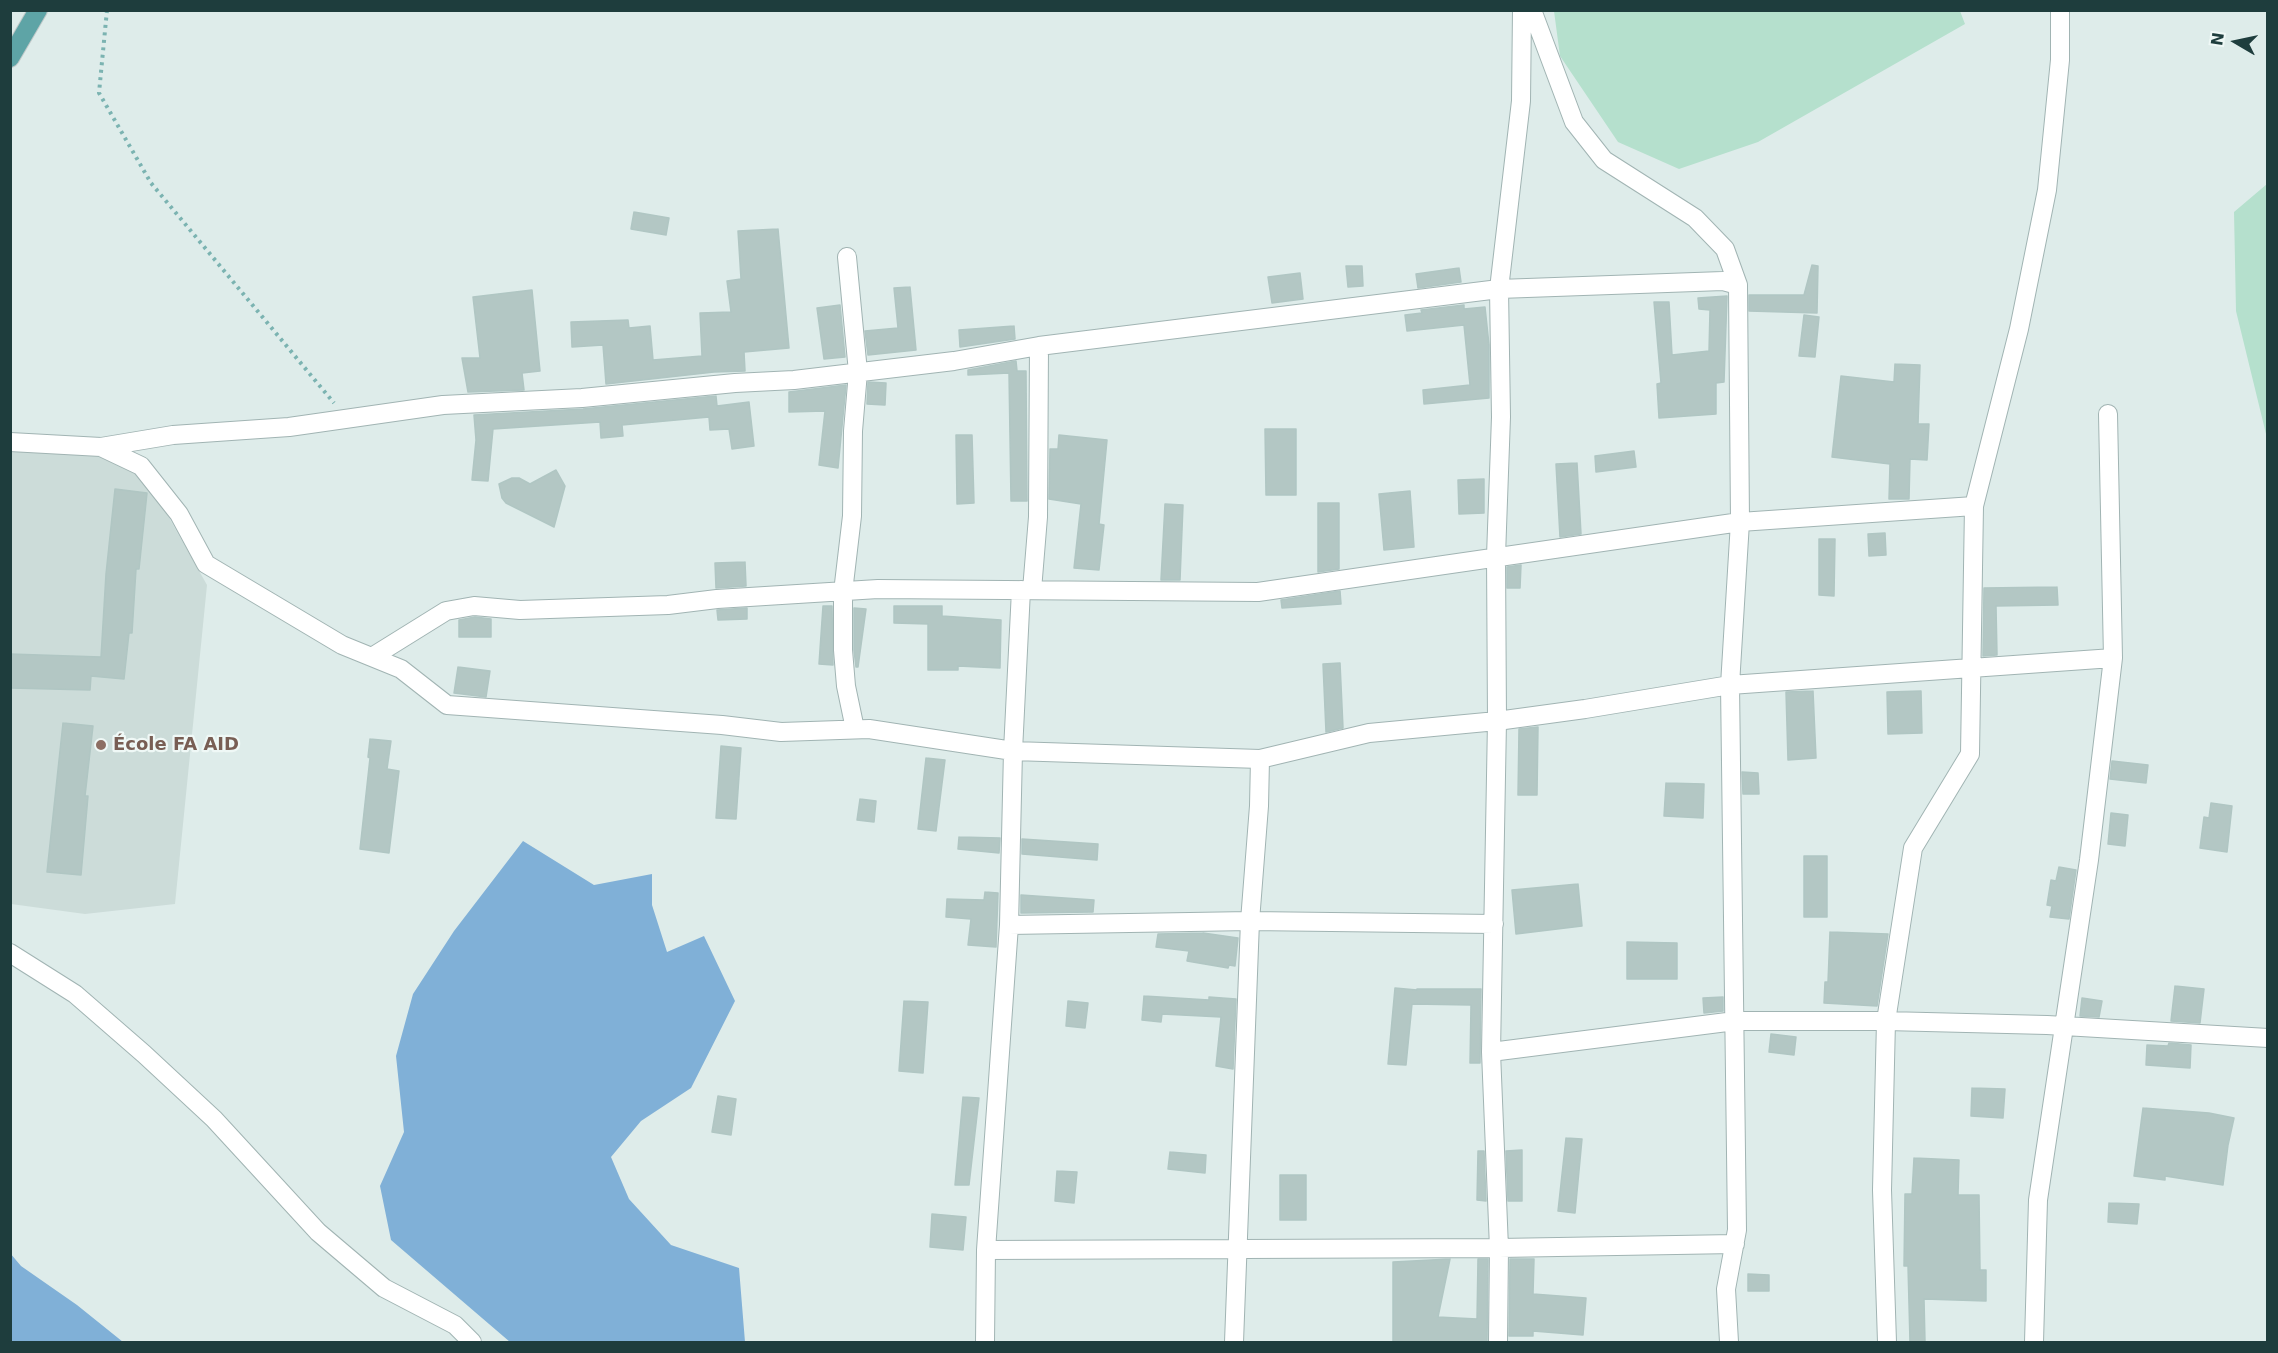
<!DOCTYPE html>
<html>
<head>
<meta charset="utf-8">
<style>
  body { margin:0 }
  #map { position:relative; width:2278px; height:1353px; overflow:hidden; background:#deecea; font-family:"DejaVu Sans",sans-serif }
  canvas { display:block }
  .frame { position:absolute; inset:0; border:12px solid #1e3d3d; pointer-events:none }
  .north { position:absolute; left:2206px; top:12px; width:60px; height:60px; -webkit-text-stroke:4px #eff8f6; paint-order:stroke; rotate:279deg; font-size:16px; font-weight:700; line-height:24px; text-align:center; color:#1e3d3d }
  .north::after { content:''; display:block; margin:auto; width:21px; height:27px; background:#1e3d3d; clip-path:polygon(50% 0,100% 100%,50% 72%,0 100%) }
</style>
</head>
<body>
<div id="map">
<canvas width="2278" height="1353"></canvas>
<div class="frame"></div>
<div class="north">N</div>
</div>
<script>
const context = document.querySelector('canvas').getContext('2d');
context.lineJoin = 'round';
function fill(path, color) {
  context.fillStyle = color;
  context.fill(path, 'evenodd');
}
function shape(rows) {
  const path = new Path2D();
  for (const r of rows) {
    path.moveTo(r[0], r[1]);
    for (let i = 2; i < r.length; i += 2) path.lineTo(r[i], r[i + 1]);
  }
  return path;
}
function trace(path, color, width, dash) {
  context.strokeStyle = color;
  context.lineWidth = width;
  context.lineCap = dash ? 'butt' : 'round';
  context.setLineDash(dash || []);
  context.stroke(path);
}
function label(font, color, halo, rows, align = 'center') {
  context.font = font + ' "DejaVu Sans",sans-serif';
  context.lineWidth = 4.5;
  context.setLineDash([]);
  context.textBaseline = 'middle';
  context.strokeStyle = halo;
  context.fillStyle = color;
  for (const [text, x, y, turn = 0] of rows) {
    context.save();
    context.translate(x, y);
    context.rotate((+turn || 0) * Math.PI / 180);
    context.textAlign = isNaN(turn) ? turn : align;
    if (halo) context.strokeText(text, 0, 0);
    context.fillText(text, 0, 0);
    context.restore();
  }
}
fill(shape([
  [11,448,99,455,137,471,158,498,207,585,175,904,85,914,11,904]
]), '#ccdcd9');
fill(shape([
  [1960,11,1965,24,1758,142,1679,169,1618,142,1560,56,1554,11],
  [2267,184,2267,438,2236,311,2234,212]
]), '#b5e0cd');
fill(shape([
  [523,841,594,885,652,874,652,905,667,952,704,936,735,1001,691,1088,641,1121,611,1157,629,1199,671,1245,739,1268,745,1342,510,1342,391,1240,380,1186,404,1132,396,1056,413,994,454,931],
  [10,1253,21,1266,77,1305,123,1342,11,1342]
]), '#80b0d7');
const building = shape([
  [634,212,669,218,666,235,631,229,634,212],
  [778,229,789,348,744,352,745,371,714,372,606,384,603,345,572,347,571,322,628,320,629,328,650,326,653,360,702,356,700,313,731,312,727,281,741,279,738,231,778,229],
  [1812,265,1818,266,1817,313,1749,311,1749,295,1804,295,1812,265],
  [1346,266,1362,266,1363,286,1348,287,1346,266],
  [1459,268,1461,282,1418,288,1416,274,1459,268],
  [1300,273,1303,299,1272,303,1268,277,1300,273],
  [910,287,916,350,868,355,865,331,898,328,894,288,910,287],
  [532,290,540,371,522,373,524,390,468,392,462,358,480,358,473,297,532,290],
  [1727,296,1724,382,1716,383,1716,414,1659,418,1657,384,1661,383,1654,302,1669,302,1672,355,1709,351,1710,310,1699,309,1698,298,1727,296],
  [840,305,845,357,824,359,817,308,840,305],
  [1464,305,1464,309,1485,307,1489,345,1489,398,1424,404,1423,390,1470,385,1464,325,1407,331,1405,315,1422,313,1421,310,1464,305],
  [1804,315,1819,317,1815,357,1799,356,1804,315],
  [1014,326,1015,339,960,347,959,330,1014,326],
  [1016,361,1017,371,1026,371,1027,501,1011,501,1009,373,968,375,968,370,1016,361],
  [1895,364,1920,365,1918,424,1929,424,1927,460,1910,459,1909,499,1889,499,1890,464,1832,457,1841,376,1894,382,1895,364],
  [868,382,886,383,885,405,867,404,868,382],
  [846,385,838,468,819,465,825,411,789,412,789,392,846,385],
  [716,396,717,406,749,402,754,446,732,449,729,429,710,430,709,417,622,425,623,436,601,438,600,422,493,429,488,481,472,480,476,440,474,415,583,409,716,396],
  [1265,429,1296,429,1296,495,1266,495,1265,429],
  [956,435,972,435,974,503,957,504,956,435],
  [1059,435,1107,440,1099,524,1104,525,1099,570,1074,568,1081,504,1049,499,1050,449,1058,449,1059,435],
  [1634,451,1636,467,1596,472,1595,456,1634,451],
  [1577,463,1581,534,1560,537,1556,464,1577,463],
  [556,470,565,486,554,527,506,503,502,498,499,484,512,478,519,478,530,484,556,470],
  [1484,479,1484,513,1459,514,1458,480,1484,479],
  [115,489,147,493,139,569,136,569,132,633,129,633,124,679,91,676,90,690,10,688,10,654,101,657,106,574,115,489],
  [1410,491,1414,547,1384,550,1379,494,1410,491],
  [1318,503,1339,503,1339,569,1318,572,1318,503],
  [1165,504,1183,505,1180,580,1161,580,1165,504],
  [1885,533,1886,555,1869,556,1868,534,1885,533],
  [1819,539,1835,539,1834,596,1819,595,1819,539],
  [745,562,746,586,716,588,715,563,745,562],
  [1521,565,1520,588,1507,588,1507,567,1521,565],
  [2057,587,2058,605,1996,606,1997,655,1983,656,1984,588,2057,587],
  [1340,591,1341,604,1282,608,1281,600,1340,591],
  [823,606,832,606,833,665,819,664,823,606],
  [894,606,942,606,942,616,1001,620,1000,668,958,666,958,670,928,670,928,624,894,623,894,606],
  [747,608,747,619,718,620,717,610,747,608],
  [854,608,866,609,858,667,856,667,854,650,854,608],
  [475,617,491,619,491,637,459,637,459,620,475,617],
  [1340,663,1343,728,1326,732,1323,664,1340,663],
  [458,667,490,671,486,697,454,693,458,667],
  [1813,691,1816,758,1788,760,1786,692,1813,691],
  [1921,691,1922,733,1888,734,1887,692,1921,691],
  [63,723,93,726,85,796,88,796,81,875,47,872,63,723],
  [1538,727,1537,795,1518,795,1519,729,1538,727],
  [370,739,391,741,387,769,399,771,389,853,360,849,370,758,368,757,370,739],
  [721,746,741,748,736,819,716,818,721,746],
  [926,758,945,760,936,831,918,829,926,758],
  [2112,761,2148,765,2146,783,2110,779,2112,761],
  [1742,772,1758,773,1759,794,1743,794,1742,772],
  [1666,783,1704,784,1703,818,1664,816,1666,783],
  [860,799,876,801,874,822,857,820,860,799],
  [2211,803,2232,806,2227,852,2200,848,2204,817,2209,818,2211,803],
  [2111,813,2128,815,2125,846,2108,844,2111,813],
  [959,837,1000,838,999,853,958,849,959,837],
  [1022,839,1098,844,1097,860,1022,854,1022,839],
  [1804,856,1827,856,1827,917,1804,917,1804,856],
  [2059,867,2076,870,2069,919,2050,917,2052,906,2047,905,2051,880,2056,881,2059,867],
  [1578,884,1582,926,1516,934,1512,890,1578,884],
  [985,892,998,893,996,947,968,945,971,919,946,917,947,899,984,900,985,892],
  [1021,895,1094,900,1093,912,1021,913,1021,895],
  [1830,932,1888,934,1877,1006,1824,1003,1825,982,1828,982,1830,932],
  [1203,933,1238,938,1235,966,1229,965,1228,968,1187,961,1189,951,1156,947,1158,934,1203,933],
  [1627,942,1677,943,1677,979,1627,979,1627,942],
  [2175,986,2204,989,2200,1023,2171,1021,2175,986],
  [1395,988,1417,990,1417,989,1481,989,1480,1063,1470,1063,1471,1005,1412,1004,1406,1065,1388,1064,1395,988],
  [1144,996,1209,1000,1209,997,1236,999,1233,1069,1216,1066,1221,1017,1162,1014,1161,1022,1142,1020,1144,996],
  [1723,997,1723,1011,1704,1013,1703,998,1723,997],
  [2082,998,2102,1001,2099,1017,2080,1016,2082,998],
  [904,1001,928,1002,923,1073,899,1071,904,1001],
  [1068,1001,1088,1003,1085,1028,1066,1026,1068,1001],
  [1771,1034,1796,1037,1794,1055,1769,1052,1771,1034],
  [2169,1043,2191,1045,2190,1068,2146,1065,2147,1045,2168,1046,2169,1043],
  [1972,1088,2005,1089,2003,1118,1971,1116,1972,1088],
  [718,1096,736,1099,731,1135,712,1132,718,1096],
  [963,1097,979,1098,969,1185,955,1185,963,1097],
  [2143,1108,2209,1113,2234,1118,2228,1145,2223,1185,2165,1176,2165,1180,2134,1176,2143,1108],
  [1566,1138,1582,1139,1575,1213,1558,1211,1566,1138],
  [1522,1150,1522,1201,1508,1201,1506,1151,1522,1150],
  [1478,1151,1484,1151,1486,1201,1477,1200,1478,1151],
  [1170,1152,1206,1155,1205,1173,1168,1169,1170,1152],
  [1914,1158,1959,1160,1958,1195,1979,1195,1980,1270,1986,1270,1986,1301,1924,1299,1925,1342,1910,1342,1908,1266,1904,1266,1905,1194,1912,1194,1914,1158],
  [1057,1171,1077,1172,1074,1203,1055,1201,1057,1171],
  [1280,1175,1306,1175,1306,1220,1280,1220,1280,1175],
  [2109,1203,2139,1204,2137,1224,2108,1222,2109,1203],
  [932,1214,966,1217,963,1250,930,1247,932,1214],
  [1450,1259,1438,1317,1477,1319,1478,1259,1488,1259,1487,1342,1393,1342,1393,1262,1450,1259],
  [1510,1259,1534,1259,1533,1294,1586,1298,1583,1335,1533,1331,1533,1336,1509,1336,1510,1259],
  [1748,1274,1769,1275,1769,1291,1748,1291,1748,1274]
]);
fill(building, '#b3c7c4');
trace(building, '#b0c6c3', 1.5);
const minor = shape([
  [1532,10,1574,122,1604,160,1695,218,1725,249,1738,285,1740,522,1730,685,1737,1230,1726,1289,1729,1342],
  [847,257,858,372,853,431,852,516,843,592,843,650,846,686,855,729],
  [10,442,101,447,173,435,289,427,443,405,582,398,735,383,794,380,954,361,1039,346,1499,289,1521,101,1522,10],
  [101,447,141,466,179,514,206,564,342,645,401,669,447,705,722,725,781,732,869,729,1013,751,1260,759,1369,733,1497,721,1585,709,1730,685,2113,658],
  [1032,590,1038,517,1039,346],
  [372,657,446,611,474,606,520,610,668,605,717,599,878,589,1258,592,1740,522,1974,506],
  [1009,925,1250,921,1494,924],
  [10,953,75,994,144,1054,214,1119,318,1232,384,1288,455,1325,472,1342],
  [1491,1052,1735,1021,1886,1021,2047,1025,2268,1038],
  [986,1250,1499,1248,1735,1244],
  [985,1342,986,1250,1009,925,1013,751,1021,590],
  [1234,1342,1250,921,1259,806,1260,759],
  [1498,1342,1499,1248,1491,1052,1497,721,1496,556,1501,417,1499,289,1723,281,1738,285],
  [1887,1342,1882,1190,1886,1021,1913,848,1970,754,1974,506,2019,329,2047,190,2060,60,2060,10],
  [2034,1342,2038,1200,2089,860,2113,658,2108,414]
]);
const primary = shape([
  [10,58,38,10]
]);
trace(minor, '#a1b4b3', 20);
trace(primary, '#c0c9c9', 20);
trace(shape([
  [107,10,99,93,151,183,334,403]
]), '#7bb3b1', 4, [3, 4.5]);
trace(minor, '#fff', 18);
trace(primary, '#5ea4a6', 18);
for (const [x, y, r, color] of [
  [101,745,6,"#8d6e63"]
]) {
  const dot = new Path2D();
  dot.arc(x, y, r, 0, 2 * Math.PI);
  context.fillStyle = color;
  context.fill(dot);
  trace(dot, '#eff8f6', 2);
}
label('bold 18px', '#785e54', '#eff8f6', [
  ["École FA AID",113,745]
], 'left');
</script>
</body>
</html>
